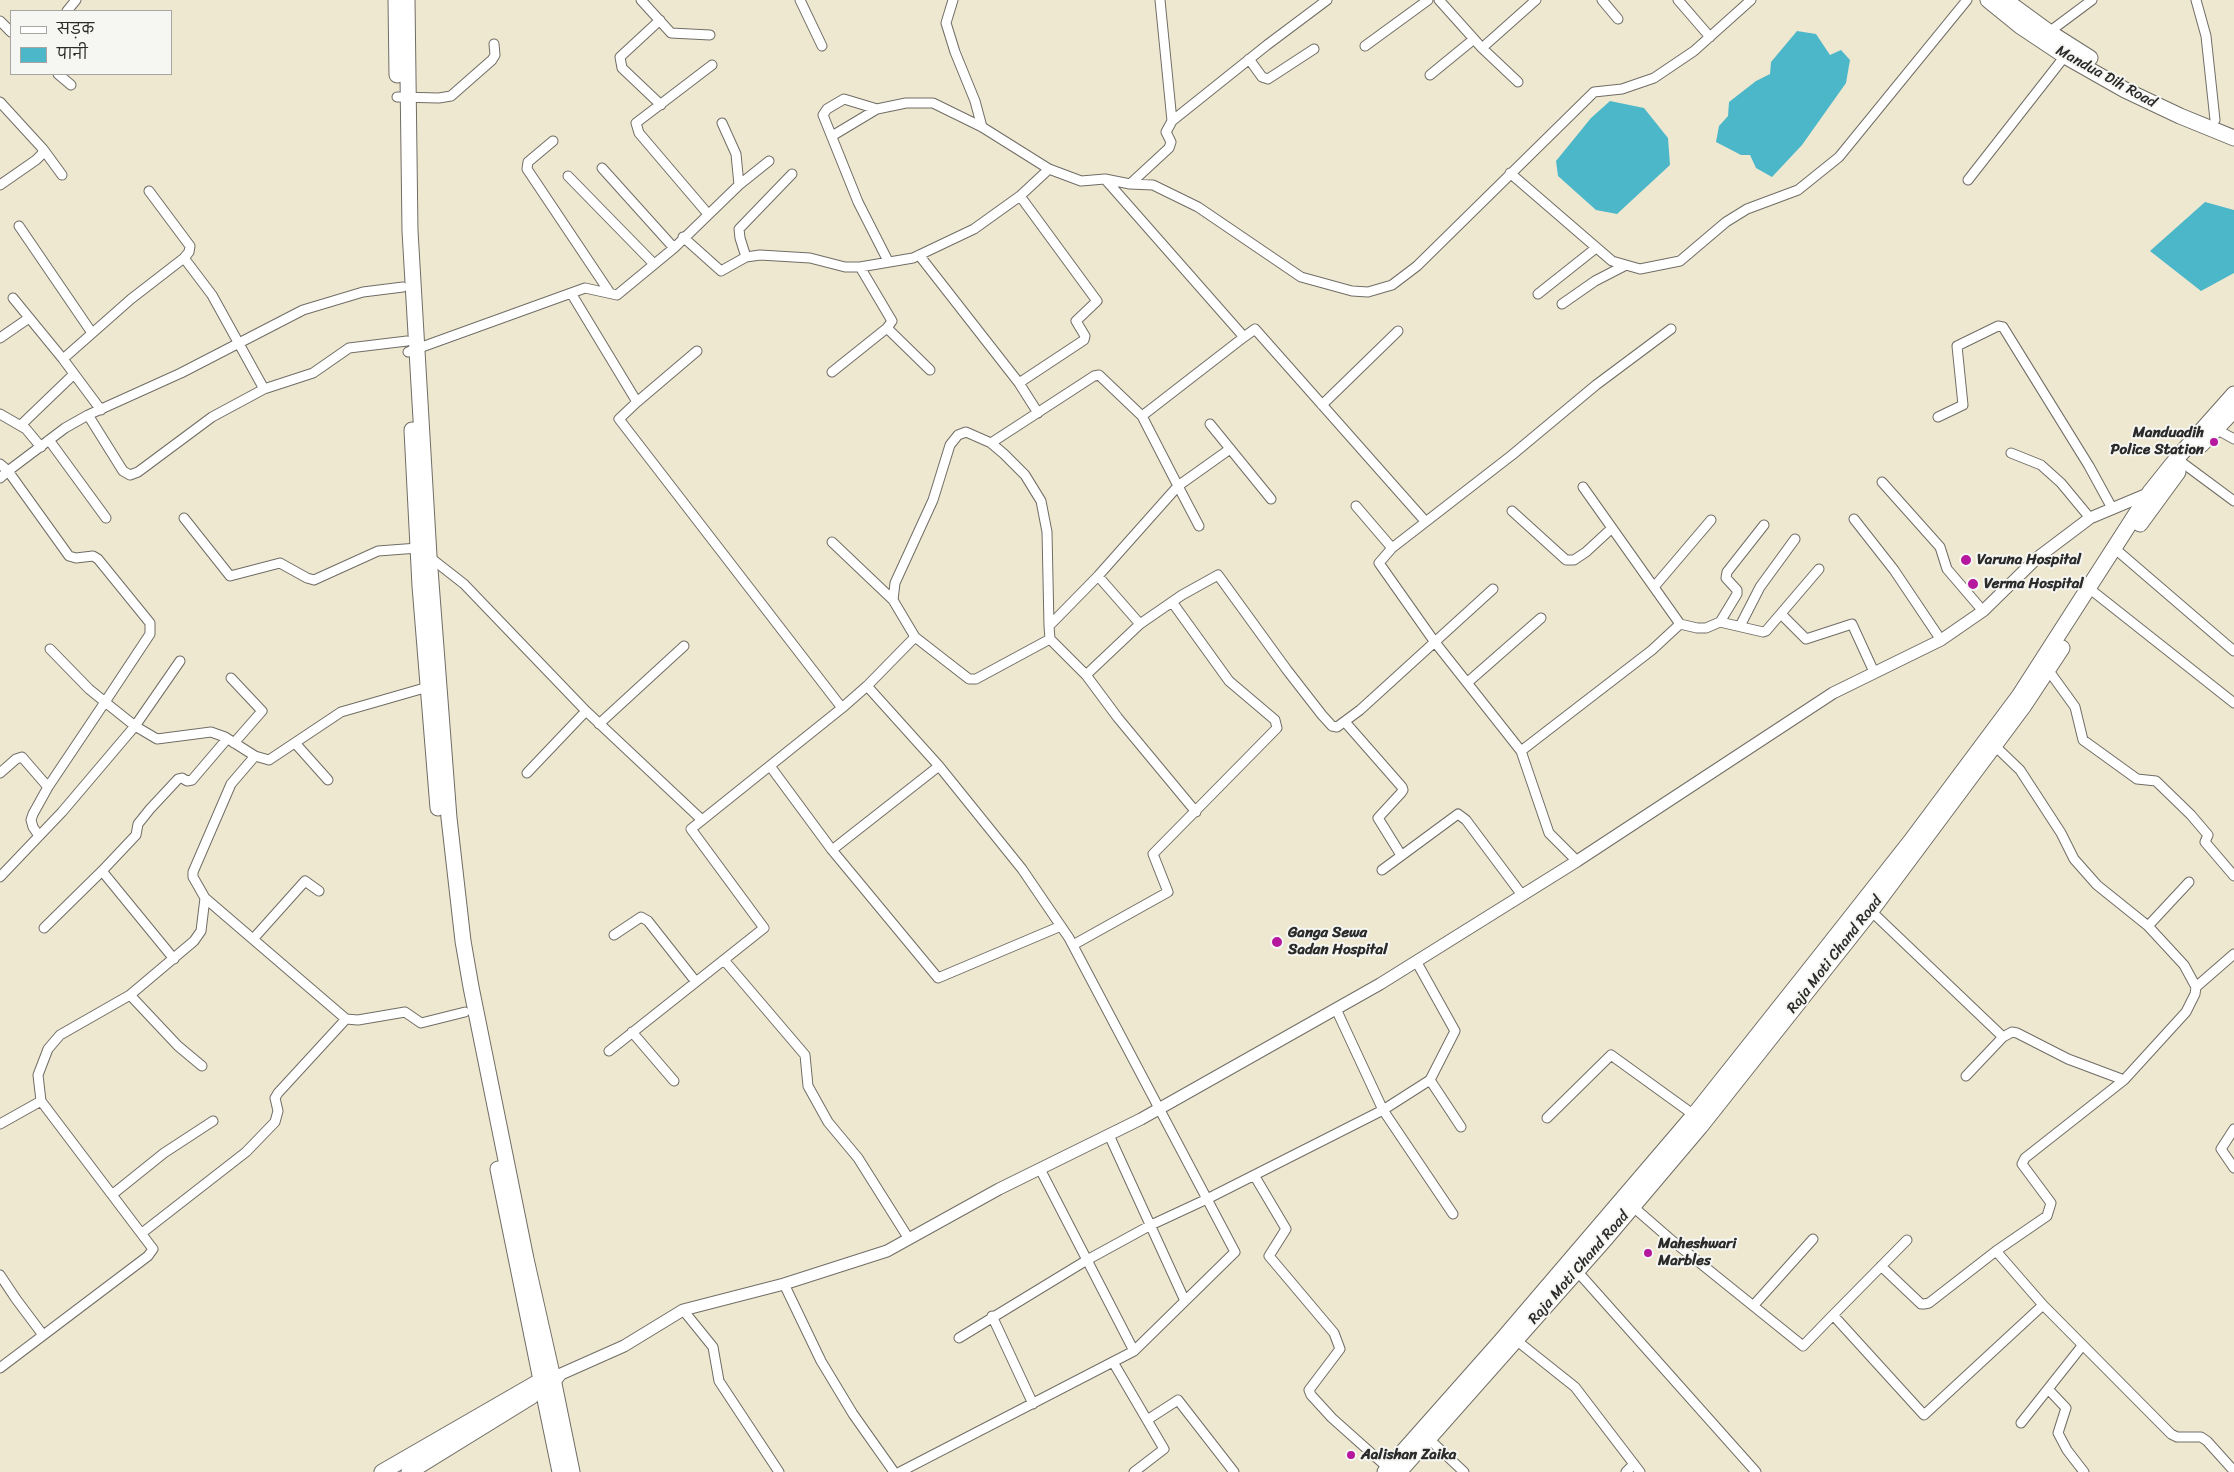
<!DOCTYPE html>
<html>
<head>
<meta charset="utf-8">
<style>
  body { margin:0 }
  #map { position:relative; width:2234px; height:1472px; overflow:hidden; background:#efe8d1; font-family:Sriracha,"Playpen Sans Deva",sans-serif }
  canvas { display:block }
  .legend { position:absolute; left:10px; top:10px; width:162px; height:65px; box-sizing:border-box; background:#f6f6f2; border:1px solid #a5a5a2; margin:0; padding:6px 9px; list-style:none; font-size:15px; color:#2b2b2b }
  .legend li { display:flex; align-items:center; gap:10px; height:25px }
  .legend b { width:25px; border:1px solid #a5a5a2 }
</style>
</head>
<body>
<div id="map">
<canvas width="2234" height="1472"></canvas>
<ul class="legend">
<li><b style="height:6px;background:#fff"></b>सड़क</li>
<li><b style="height:14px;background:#4cb7c9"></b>पानी</li>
</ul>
</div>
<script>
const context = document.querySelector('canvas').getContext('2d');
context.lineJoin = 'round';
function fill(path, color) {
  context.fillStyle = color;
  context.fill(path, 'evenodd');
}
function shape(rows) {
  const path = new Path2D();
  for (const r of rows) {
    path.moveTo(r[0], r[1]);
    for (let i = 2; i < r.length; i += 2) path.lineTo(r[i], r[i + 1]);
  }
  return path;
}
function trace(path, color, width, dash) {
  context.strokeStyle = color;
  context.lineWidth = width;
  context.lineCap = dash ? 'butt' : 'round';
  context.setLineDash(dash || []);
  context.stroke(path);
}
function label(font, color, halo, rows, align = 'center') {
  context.font = font + ' Sriracha,sans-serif';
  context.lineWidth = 4;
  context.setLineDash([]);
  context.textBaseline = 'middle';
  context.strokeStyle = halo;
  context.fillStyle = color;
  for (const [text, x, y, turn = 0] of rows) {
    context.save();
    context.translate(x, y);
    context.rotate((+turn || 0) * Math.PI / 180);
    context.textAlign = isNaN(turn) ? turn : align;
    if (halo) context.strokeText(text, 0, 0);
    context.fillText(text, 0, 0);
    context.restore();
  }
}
fill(shape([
  [1797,31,1816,34,1830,55,1841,50,1850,60,1846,83,1802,145,1772,177,1756,168,1750,155,1741,155,1716,142,1719,126,1728,116,1729,102,1756,81,1770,74,1771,62],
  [1610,101,1644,108,1668,138,1670,165,1617,214,1596,210,1558,176,1556,161,1591,118],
  [2205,202,2234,210,2234,273,2201,291,2150,251]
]), '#4cb7c9');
const minor = shape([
  [641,0,671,33,710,35],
  [800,0,822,46],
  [953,0,946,23,955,52,975,101,982,127],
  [1160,0,1172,121],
  [1439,0,1482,48,1518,82],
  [1602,0,1618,19],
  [1678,0,1710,37],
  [2196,0,2206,36,2215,120],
  [67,11,76,0],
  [660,20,620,57,622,68,661,105],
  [0,21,11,32],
  [2049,32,2092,0],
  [1365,46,1428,0],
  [1482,48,1536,0],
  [1249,59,1262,77,1268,79,1314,49],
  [58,74,71,85],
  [1430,75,1474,39],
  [397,97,439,98,451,96,492,60,495,55,494,44],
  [0,102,43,149,42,154,36,160,0,185],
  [722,123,736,154,739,185],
  [832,136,877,109],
  [553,141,528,162,527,169,610,293],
  [43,149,62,175],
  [602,168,674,248],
  [1510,173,1612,261,1640,269,1680,261,1726,222,1747,209,1798,190,1839,157,1967,0],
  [568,176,654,264],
  [1968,180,2065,56],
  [1130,184,1169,148,1171,142,1166,132,1172,121,1267,45,1327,0],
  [149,191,190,246,189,252,184,258],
  [708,214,639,133,636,123,712,65],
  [19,226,92,333],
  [683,237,721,271,746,257,760,255,810,258,845,267,860,267,913,258,974,229,1020,196,1049,169],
  [919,255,1019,383,1038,413],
  [746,257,740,238,739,229,792,174],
  [888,261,858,202,823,115,827,109,844,99,877,109,906,103,933,103,982,127,1049,169,1081,181,1105,179,1130,184,1153,185,1198,207,1301,277,1352,291,1368,292,1392,285,1417,266,1594,92,1622,89,1654,78,1694,51,1751,0],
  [571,293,637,402,619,419,842,708],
  [1538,294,1596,248],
  [13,298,63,359],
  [1562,304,1595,281,1626,265],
  [887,328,930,370],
  [1244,337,1255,329,1425,521],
  [0,338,29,318],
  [408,352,585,288,617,295,674,248,739,185,769,161],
  [832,372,887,328,892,321,860,267],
  [1019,383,1084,340,1085,336,1076,321,1097,301,1020,196],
  [637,402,697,351],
  [1322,405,1398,331],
  [101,410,63,359,131,299,184,258,212,295,264,389],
  [0,414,26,429,41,447],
  [88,415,123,471,130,475,138,472,212,417,264,389,313,373,349,348,407,341],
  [1938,417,1963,405,1957,346,1998,326,2003,327,2089,466,2112,508],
  [1210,424,1271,499],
  [21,425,74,374],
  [2216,429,2234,439],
  [49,440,106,518],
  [991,443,1094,376,1099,375,1142,416],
  [2011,453,2041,465,2061,483,2090,518],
  [0,464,8,471,65,428,88,415,181,373,303,310,363,292,403,287],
  [2184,464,2234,501],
  [0,478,8,471,69,556,76,558,93,556,98,559,150,623,150,634,105,702,135,726,180,661],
  [1882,482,1940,547,1947,569,1983,611],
  [1583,487,1680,624],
  [1356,506,1392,548],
  [1512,511,1566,560,1574,560,1586,552,1612,528],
  [184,518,230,576,280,563,307,578,314,580,378,551,418,548,464,584,586,711,702,820],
  [1854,519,1894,570,1941,640],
  [1199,526,1178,486,1230,449],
  [832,542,893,600],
  [2120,553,2234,651],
  [1098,576,1140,624],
  [1654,587,1711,520],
  [2095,593,2234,703],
  [1782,615,1806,639,1852,624,1874,672],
  [1720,622,1737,594,1737,590,1726,578,1727,572,1764,525],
  [1740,626,1760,587,1795,539],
  [915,637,893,600,895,583,933,500,950,445,958,435,966,432,991,443,1004,454,1025,475,1041,501,1047,532,1049,626],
  [1050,639,1086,675,1118,718,1196,812],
  [2049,671,2075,707,2083,740,2137,779,2156,781,2191,815,2208,835,2205,842,2234,876],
  [1086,675,1140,624,1182,595,1218,575,1287,670,1322,715,1332,726,1337,727,1360,710,1493,589],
  [231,678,262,711,234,743],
  [1468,682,1541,618],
  [867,686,939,766,1022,869,1069,938,1235,1252,1134,1351,900,1472],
  [1345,722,1402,787,1403,790,1401,793,1378,818,1401,855],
  [599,724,684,646],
  [295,743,328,780],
  [1521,751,1652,650,1680,624,1697,628,1706,628,1720,622,1763,632,1766,631,1819,569],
  [255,756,231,784,193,872,193,877,205,898,346,1019,358,1020,405,1012,421,1023,465,1012],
  [770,766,832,850,938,978,1061,926],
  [0,773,16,759,22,757,48,787],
  [527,773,586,711],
  [39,836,33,827,31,820,33,814,48,787,105,702,89,689,50,649],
  [832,850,939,766],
  [1577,861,1549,833,1521,751,1434,641,1379,563,1392,548,1512,455,1596,385,1671,329],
  [1382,870,1458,814,1466,820,1522,895],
  [102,871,136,835,138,824,150,809,178,779,182,778,187,781,192,780,227,739],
  [0,877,62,812,135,726,157,739,211,732,225,737,255,756,269,760,341,712,428,687],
  [1871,911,2003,1037],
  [2148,926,2189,882],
  [44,928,102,871,174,959],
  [614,935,641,917,648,921,696,982],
  [254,938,305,881,319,891],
  [1073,945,1168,892,1153,854,1277,728,1275,720,1229,681,1172,602],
  [724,960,805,1055,808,1086,828,1122,858,1158,909,1239],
  [2196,987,2234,954],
  [130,995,178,1046,202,1066],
  [1336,1009,1383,1110,1453,1214],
  [632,1032,674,1081],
  [609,1051,764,928,691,829,842,708,867,686,915,637,969,679,976,679,1050,639,1049,626,1098,576,1178,486,1142,416,1244,337,1105,179],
  [1966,1076,2003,1037,2012,1032,2017,1033,2068,1059,2124,1080],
  [1430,1080,1461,1127],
  [1547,1118,1611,1055,1694,1115],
  [0,1124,41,1101],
  [2234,1129,2221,1149,2234,1168],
  [1109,1135,1185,1301],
  [1040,1169,1134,1351],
  [1254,1175,1286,1229,1269,1256,1334,1333,1340,1349,1309,1390,1311,1395,1332,1418,1388,1468],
  [113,1194,164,1153,213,1121],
  [1631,1205,1669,1238,1803,1346,1833,1315,1924,1415,2043,1305,1996,1251,2047,1216,2051,1203,2022,1164,2025,1158,2124,1080,2186,1012,2195,994,2196,987,2184,965,2148,926,2097,885,2074,859,2061,833,2020,770,1995,746],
  [142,1233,246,1152,275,1122,278,1111,275,1098,278,1093,346,1019],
  [1881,1266,1921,1304,1924,1304,1929,1303,1996,1251],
  [1577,1271,1756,1472],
  [0,1275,16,1299,43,1335],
  [784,1284,821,1361,853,1414,894,1472],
  [2043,1305,2171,1434,2177,1437,2201,1437,2207,1441,2234,1471],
  [1753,1306,1813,1239],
  [683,1310,713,1347,719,1381,779,1472],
  [1833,1315,1907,1240],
  [992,1316,1033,1404],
  [959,1338,1087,1260,1151,1225,1207,1199,1383,1110,1430,1080,1455,1031,1416,961],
  [1516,1340,1575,1387,1640,1472],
  [1113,1362,1164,1449,1134,1472],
  [0,1368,148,1256,153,1249,41,1101,38,1075,48,1049,60,1035,130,995,194,941,201,931,205,898],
  [2048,1389,2066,1408,2058,1433,2067,1450,2084,1472],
  [1147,1420,1178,1400,1234,1472],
  [2021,1423,2082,1346],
  [1429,1439,1464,1472],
  [1626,1472,1634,1464]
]);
const tertiary = shape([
  [554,1383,561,1374,624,1346,683,1310,784,1284,887,1251,999,1189,1141,1119,1380,984,1577,861,1833,693,1941,640,1983,611,2037,558,2090,518,2152,492]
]);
const primary = shape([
  [1988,0,2020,26,2065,56,2125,90,2180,116,2234,138],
  [2005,0,2049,32,2090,58],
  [2201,445,2234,410],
  [2140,524,2178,472],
  [552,1374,572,1472],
  [541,1380,560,1472],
  [1385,1472,1501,1341,1694,1115,1817,960,1910,842,2019,696,2150,492,2178,457,2234,394],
  [1399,1472,1607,1237,1700,1127,1871,911,2023,707,2062,648]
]);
const trunk = shape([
  [396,0,397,75],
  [412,430,420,586,438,808],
  [498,1169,541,1380],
  [382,1472,552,1374,526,1259,471,987,463,941,449,818,429,556,410,231,407,0],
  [409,1472,532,1396]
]);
trace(minor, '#706d65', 11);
trace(tertiary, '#706d65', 13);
trace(primary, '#706d65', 17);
trace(trunk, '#706d65', 17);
trace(minor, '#fff', 9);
trace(tertiary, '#fff', 11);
trace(primary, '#fff', 15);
trace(trunk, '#fff', 15);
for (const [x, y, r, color] of [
  [2214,442,5,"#b5179e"],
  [1966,560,6,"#b5179e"],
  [1973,584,6,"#b5179e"],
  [1277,942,6,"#b5179e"],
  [1648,1253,5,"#b5179e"],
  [1351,1455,5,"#b5179e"]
]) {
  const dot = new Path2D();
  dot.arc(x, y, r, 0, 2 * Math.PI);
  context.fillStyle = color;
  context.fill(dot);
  trace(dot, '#f6f6f2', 2);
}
label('15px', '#2b2b2b', '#f6f6f2', [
  ["Mandua Dih Road",2106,77,29],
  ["Raja Moti Chand Road",1835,955,-52],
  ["Raja Moti Chand Road",1579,1268,-49]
]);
label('bold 15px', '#2b2b2b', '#f6f6f2', [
  ["Manduadih",2204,433,"right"],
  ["Police Station",2204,450,"right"],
  ["Varuna Hospital",1977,560],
  ["Verma Hospital",1984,584],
  ["Ganga Sewa",1288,933],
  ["Sadan Hospital",1288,950],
  ["Maheshwari",1658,1244],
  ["Marbles",1658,1261],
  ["Aalishan Zaika",1361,1455]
], 'left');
</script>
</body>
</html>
